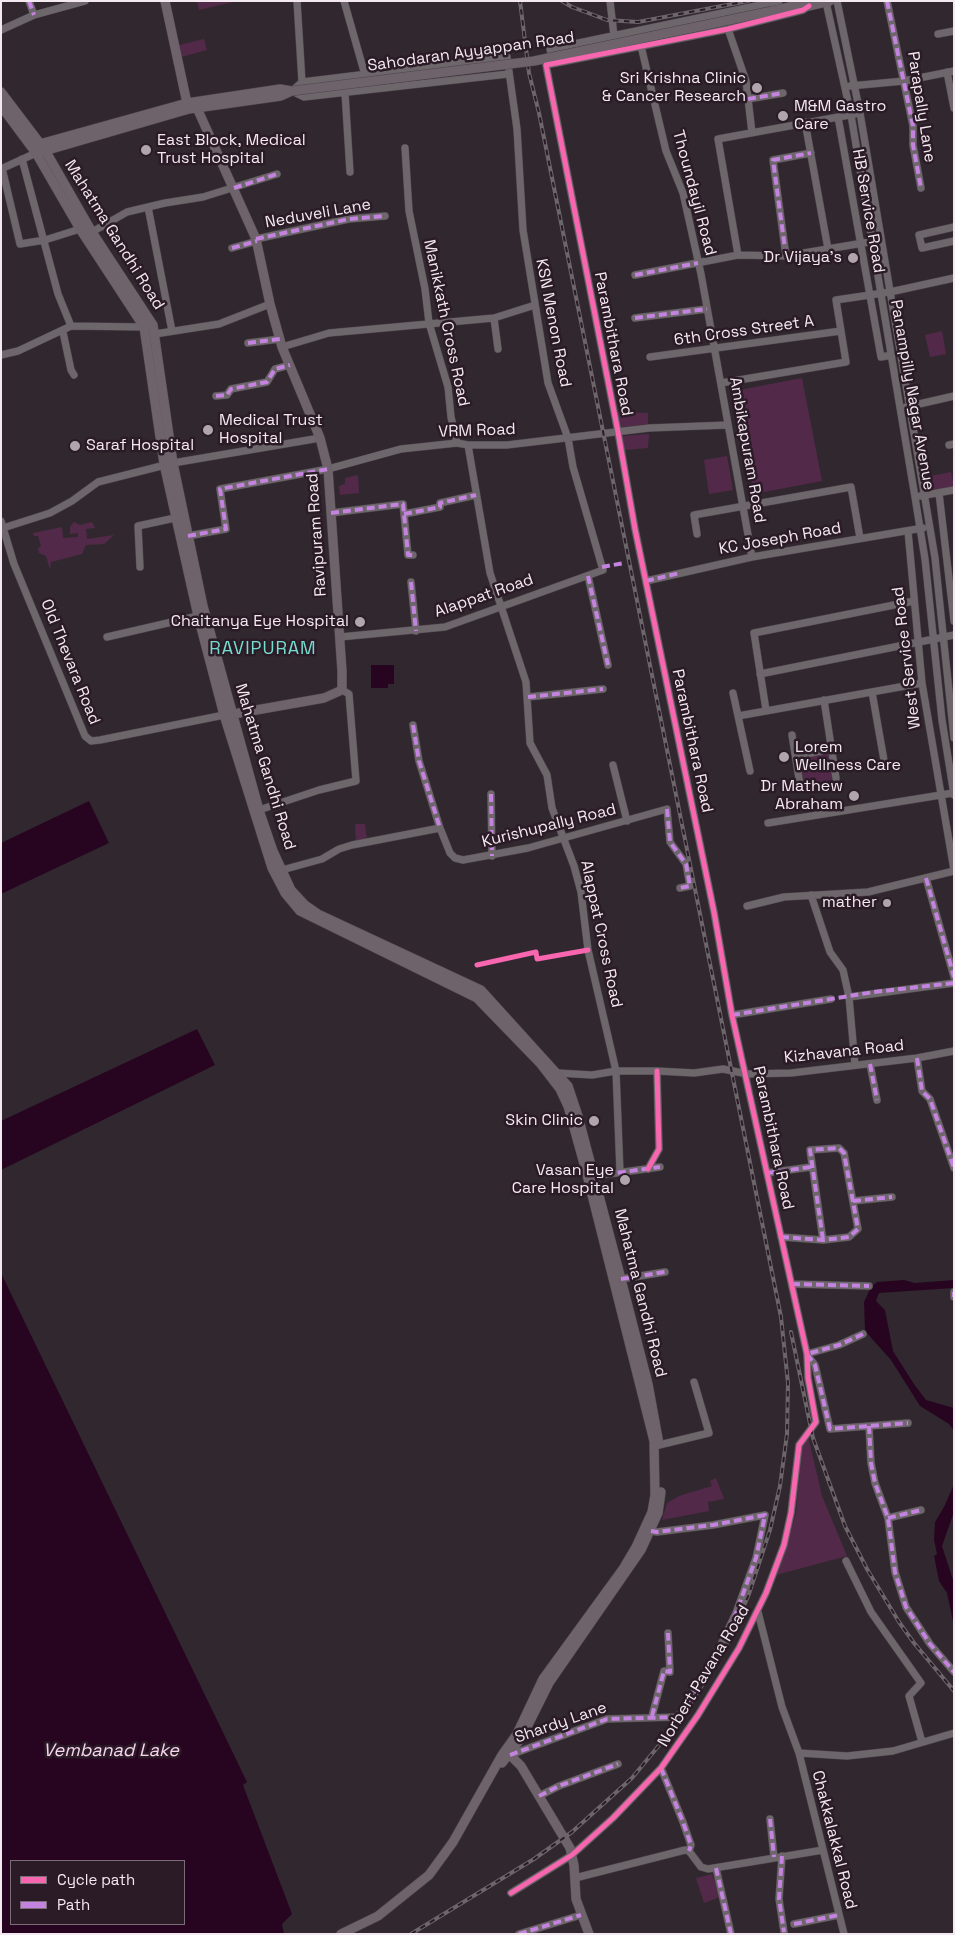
<!DOCTYPE html>
<html>
<head>
<meta charset="utf-8">
<style>
  body { margin:0 }
  #map { position:relative; width:955px; height:1935px; overflow:hidden; background:#31282f; font-family:"Space Grotesk",sans-serif }
  canvas { display:block }
  .frame { position:absolute; inset:0; border:2px solid #f4e9f1; pointer-events:none }
  .legend { position:absolute; left:10px; top:1860px; width:175px; height:65px; box-sizing:border-box; background:#2b1b27; border:1px solid #7b6d78; margin:0; padding:6px 9px; list-style:none; font-size:15px; color:#f4e9f1 }
  .legend li { display:flex; align-items:center; gap:10px; height:25px }
  .legend b { width:25px; border:1px solid #7b6d78 }
</style>
</head>
<body>
<div id="map">
<canvas width="955" height="1935"></canvas>
<div class="frame"></div>
<ul class="legend">
<li><b style="height:6px;background:#f766af"></b>Cycle path</li>
<li><b style="height:6px;background:#c483df"></b>Path</li>
</ul>
</div>
<script>
const context = document.querySelector('canvas').getContext('2d');
context.lineJoin = 'round';
function fill(path, color) {
  context.fillStyle = color;
  context.fill(path, 'evenodd');
}
function shape(rows) {
  const path = new Path2D();
  for (const r of rows) {
    if (r.length === 3) {
      path.moveTo(r[0] + r[2], r[1]);
      path.arc(r[0], r[1], r[2], 0, 2 * Math.PI);
      continue;
    }
    path.moveTo(r[0], r[1]);
    for (let i = 2; i < r.length; i += 2) path.lineTo(r[i], r[i + 1]);
  }
  return path;
}
function trace(path, color, width, dash) {
  context.strokeStyle = color;
  context.lineWidth = width;
  context.lineCap = dash ? 'butt' : 'round';
  context.setLineDash(dash || []);
  context.stroke(path);
}
function label(font, color, halo, rows, align = 'center') {
  context.font = font + ' "Space Grotesk",sans-serif';
  context.lineWidth = 5;
  context.setLineDash([]);
  context.textBaseline = 'middle';
  context.strokeStyle = halo;
  context.fillStyle = color;
  for (const [text, x, y, turn = 0] of rows) {
    context.save();
    context.translate(x, y);
    context.rotate((+turn || 0) * Math.PI / 180);
    context.textAlign = isNaN(turn) ? turn : align;
    if (halo) context.strokeText(text, 0, 0);
    context.fillText(text, 0, 0);
    context.restore();
  }
}
fill(shape([
  [197,1,237,1,199,10],
  [204,39,207,50,181,57,179,45],
  [942,331,946,354,930,357,925,335],
  [802,378,822,481,754,494,734,391],
  [616,412,648,413,648,424,620,428],
  [649,434,648,448,624,450,622,440,624,436],
  [727,456,733,490,709,494,704,460],
  [951,472,954,487,934,490,931,476],
  [358,475,359,493,340,495,339,486,345,484,345,478],
  [74,522,80,525,92,522,95,528,86,529,87,539,114,535,104,544,86,545,82,554,51,562,50,570,46,556,39,553,38,548,41,546,38,536,34,536,33,533,62,527,63,538,78,537,78,533,70,534,70,527],
  [828,753,833,780,804,785,799,760,802,757],
  [355,824,365,824,367,840,356,842],
  [808,1436,822,1496,847,1556,776,1575,787,1546,796,1513,802,1447],
  [716,1478,724,1499,708,1502,709,1511,662,1520,667,1503,679,1496,712,1486,710,1481],
  [712,1874,720,1897,704,1903,696,1878]
]), '#53294a');
fill(shape([
  [371,665,394,665,394,684,388,684,388,688,371,688],
  [89,801,109,843,1,894,1,843],
  [887,903,5.5],
  [197,1029,215,1065,1,1170,1,1121],
  [1,1273,247,1782,243,1785,292,1914,282,1924,284,1934,1,1934],
  [184,1861,184,1924,11,1924,11,1861],
  [904,1280,915,1283,954,1280,954,1288,879,1293,876,1301,885,1310,893,1351,914,1384,926,1400,954,1408,954,1431,949,1424,920,1406,891,1360,865,1331,864,1302,871,1287,877,1282],
  [954,1484,954,1512,942,1546,954,1583,954,1626,947,1593,939,1581,934,1556,937,1554,934,1540,935,1522,945,1505]
]), '#270521');
const minor = shape([
  [29,1,34,15],
  [297,1,302,82],
  [344,1,365,75],
  [610,1,614,36],
  [837,1,860,113,935,558,954,738],
  [887,1,913,126,913,145,921,188],
  [826,2,851,115,915,497,925,559,942,720,954,795],
  [728,29,746,81,752,133],
  [1,30,34,15,85,1],
  [938,34,954,31],
  [641,46,666,151,683,193,701,274,752,557],
  [553,62,550,49,779,1],
  [947,72,954,108],
  [850,86,904,81,954,71],
  [345,93,350,172],
  [748,99,783,93],
  [838,117,881,357,892,355],
  [805,122,828,249],
  [405,148,409,211,425,289,429,323,448,387,451,417,457,443],
  [22,159,58,294,71,326],
  [2,168,20,244,45,240,80,229],
  [1,169,36,153],
  [148,207,172,331],
  [954,227,919,235,922,248,954,241],
  [92,232,127,212,165,203,203,197,277,174],
  [256,239,349,219,385,216],
  [232,248,257,241],
  [738,255,718,139,855,114],
  [786,256,773,160,811,153],
  [635,275,738,255,786,256,881,240],
  [494,318,498,349],
  [635,318,707,309],
  [63,332,71,370,74,375],
  [155,334,219,324,270,304],
  [248,343,280,339],
  [282,347,329,333,494,318,535,305],
  [1,355,18,351,71,326,144,327],
  [650,357,841,331],
  [721,383,846,362,836,300,890,292,954,278],
  [216,396,227,395,231,389,267,382,275,369,290,365],
  [906,407,954,396],
  [468,445,490,573,526,682,530,743,547,775,552,808,574,866,581,892,588,950,616,1071,620,1172],
  [949,445,954,444],
  [939,493,954,621],
  [920,496,954,490],
  [331,513,403,504,408,555,413,555],
  [404,514,440,507,440,503,476,495],
  [1,521,14,564,85,736,91,741,100,740,224,715],
  [3,528,50,513,72,501,98,482,173,463,320,438],
  [908,531,922,683,954,870],
  [697,534,694,515,851,487,860,538],
  [188,536,226,529,220,489,328,469,401,449,457,443,468,445,507,445,649,428,728,425],
  [140,567,138,526,175,518],
  [588,576,608,665],
  [646,581,752,557,923,528],
  [411,582,416,631],
  [107,637,198,616],
  [340,637,445,627,603,570,573,467,568,438,548,383,523,230,517,129,507,57,302,82,292,91,304,97,508,74],
  [760,674,954,635],
  [872,692,885,766],
  [733,693,750,771],
  [528,697,603,689],
  [824,700,836,778],
  [766,710,754,633,914,601],
  [738,716,922,683],
  [413,725,419,761,440,828,450,853,455,858,463,860,528,848,667,809,670,842,686,864,690,886,680,888],
  [792,735,800,785],
  [796,756,831,749],
  [613,765,627,821],
  [491,794,492,856],
  [259,810,319,790,356,781,349,694,342,690],
  [768,823,953,793],
  [282,870,322,859,339,849,352,845,440,828],
  [926,878,954,977],
  [811,895,830,952,843,970,849,997,855,1065],
  [747,906,784,897,868,892,954,871],
  [849,997,954,983],
  [732,1015,831,999],
  [917,1058,922,1091,930,1099,954,1168],
  [870,1064,877,1100],
  [558,1073,592,1075,616,1071,657,1071,694,1073,723,1069,747,1074,791,1073,917,1058,954,1051],
  [648,1169,659,1149,657,1071],
  [767,1173,811,1167],
  [594,1176,660,1167],
  [853,1201,892,1197],
  [781,1237,823,1240,849,1237,858,1229,844,1153,839,1148,810,1150,823,1240],
  [621,1279,665,1272],
  [792,1284,869,1286],
  [954,1292,954,1297],
  [807,1354,839,1345,863,1334],
  [807,1355,815,1365,830,1429,908,1423],
  [869,1426,871,1463,875,1483,888,1518,895,1572,906,1607,930,1644,954,1672],
  [659,1445,709,1433,694,1382],
  [888,1518,921,1510],
  [846,1561,871,1612,921,1683,909,1696,922,1742],
  [758,1612,782,1707,799,1753,844,1934],
  [652,1716,664,1671,670,1672,668,1633],
  [799,1753,847,1756,893,1751,954,1733],
  [510,1755,607,1719,678,1717,697,1688,712,1663,736,1613,756,1558,765,1515,713,1525,657,1532,651,1531],
  [661,1768,683,1822,691,1845,689,1851],
  [539,1796,559,1786,618,1764],
  [770,1819,774,1857],
  [782,1856,779,1899,784,1932],
  [716,1868,731,1934],
  [575,1878,685,1850,689,1851,701,1867,708,1869,823,1850],
  [511,1893,572,1855,613,1818,661,1768,698,1715,739,1648,766,1593,784,1545,791,1513,799,1445,816,1422,808,1378,807,1354,732,1015,714,912,635,529,618,432,546,65,728,29,803,10,809,6],
  [794,1924,839,1915],
  [519,1934,581,1915]
]);
const major = shape([
  [165,1,187,103],
  [772,11,800,4,809,6,830,1],
  [1,92,45,150,92,232,153,325,173,463,203,606,259,810,273,851,291,890,305,905,318,914,481,990,568,1086,578,1116,621,1279,648,1384,659,1444],
  [1,106,36,153,80,229,144,327,164,464,198,616,224,715,272,868,285,893,300,911,477,998,540,1063,560,1089,568,1106,586,1171,654,1441,655,1495,652,1512,636,1547,623,1569,543,1679,517,1734,502,1755,453,1842,429,1875,378,1916,341,1934],
  [197,108,256,239,270,304,282,347,320,438,328,469,342,671,342,690,324,698,228,715],
  [36,145,187,103,280,89,292,91],
  [41,152,189,109,281,96,292,91],
  [507,1752,521,1766,570,1848,574,1865,576,1899,589,1934],
  [502,1763,522,1737,549,1683,641,1550,658,1513,661,1492]
]);
trace(minor, '#4d454b', 8);
trace(major, '#4d454b', 10);
trace(minor, '#6d666b', 7);
trace(major, '#6e626b', 9);
const rail = shape([
  [562,1,572,7,607,20,638,22,748,1],
  [791,1332,813,1438,845,1526,867,1569,899,1622,914,1643,954,1691],
  [411,1934,534,1859,572,1832,632,1778,675,1726,707,1678,729,1640,749,1594,770,1530,780,1486,787,1434,788,1383,781,1317,539,113,529,73,520,1]
]);
trace(rail, '#6c666b', 4);
trace(rail, '#2b1b27', 2, [5.5]);
const majorBridge = shape([
  [292,91,534,61,772,11]
]);
trace(majorBridge, '#4d454b', 10, []);
trace(majorBridge, '#6e626b', 9);
trace(shape([
  [29,1,34,15],
  [887,1,913,126,913,145,921,188],
  [748,99,783,93],
  [234,188,277,174],
  [256,239,349,219,385,216],
  [232,248,257,241],
  [786,256,773,160,811,153],
  [635,275,698,263],
  [635,318,707,309],
  [248,343,280,339],
  [216,396,227,395,231,389,267,382,275,369,290,365],
  [331,513,403,504,408,555,413,555],
  [404,514,440,507,440,503,476,495],
  [188,536,226,529,220,489,328,469],
  [602,567,624,563],
  [588,576,608,665],
  [646,581,680,573],
  [411,582,416,631],
  [528,697,603,689],
  [413,725,419,761,440,828],
  [491,794,492,856],
  [667,809,670,842,686,864,690,886,680,888],
  [926,878,954,977],
  [732,1015,874,992,954,983],
  [917,1058,922,1091,930,1099,954,1168],
  [870,1064,877,1100],
  [767,1173,811,1167],
  [594,1176,660,1167],
  [853,1201,892,1197],
  [781,1237,823,1240,849,1237,858,1229,844,1153,839,1148,810,1150,823,1240],
  [621,1279,665,1272],
  [792,1284,869,1286],
  [954,1292,954,1297],
  [863,1334,839,1345,807,1354,815,1365,830,1429,908,1423],
  [869,1426,871,1463,875,1483,888,1518,895,1572,906,1607,930,1644,954,1672],
  [888,1518,921,1510],
  [652,1716,664,1671,670,1672,668,1633],
  [510,1755,607,1719,678,1717,697,1688,712,1663,736,1613,756,1558,765,1515,713,1525,657,1532,651,1531],
  [661,1768,683,1822,691,1845,689,1851],
  [539,1796,559,1786,618,1764],
  [770,1819,774,1857],
  [782,1856,779,1899,784,1932],
  [716,1868,731,1934],
  [794,1924,839,1915],
  [519,1934,581,1915]
]), '#c483df', 4, [8, 4]);
trace(shape([
  [477,965,536,952,537,959,588,950],
  [648,1169,659,1149,657,1071],
  [511,1893,572,1855,613,1818,661,1768,698,1715,739,1648,766,1593,784,1545,791,1513,799,1445,816,1422,808,1378,807,1354,732,1015,714,912,635,529,618,432,546,65,728,29,803,10,809,6]
]), '#f766af', 5);
for (const [x, y, r, color] of [
  [757,88,6,"#b0a5ad"],
  [783,116,6,"#b0a5ad"],
  [146,150,6,"#b0a5ad"],
  [853,258,6,"#b0a5ad"],
  [208,430,6,"#b0a5ad"],
  [75,446,6,"#b0a5ad"],
  [360,622,6,"#b0a5ad"],
  [784,757,6,"#b0a5ad"],
  [854,796,6,"#b0a5ad"],
  [887,903,5,"#b0a5ad"],
  [594,1121,6,"#b0a5ad"],
  [625,1180,6,"#b0a5ad"]
]) {
  const dot = new Path2D();
  dot.arc(x, y, r, 0, 2 * Math.PI);
  context.fillStyle = color;
  context.fill(dot);
  trace(dot, '#2b1b27', 2);
}
label('16px', '#f4e9f1', '#2b1b27', [
  ["Sahodaran Ayyappan Road",471,52,-8],
  ["Parapally Lane",921,107,81],
  ["Thoundayil Road",694,193,75],
  ["HB Service Road",868,211,80],
  ["Neduveli Lane",318,214,-10],
  ["Mahatma Gandhi Road",114,235,58],
  ["Manikkath Cross Road",446,323,78],
  ["KSN Menon Road",553,323,79],
  ["6th Cross Street A",744,331,-8],
  ["Parambithara Road",613,344,79],
  ["Panampilly Nagar Avenue",912,395,80],
  ["VRM Road",477,431,-2],
  ["Ambikapuram Road",747,450,80],
  ["Ravipuram Road",317,535,-94],
  ["KC Joseph Road",780,539,-10],
  ["Alappat Road",484,596,-19],
  ["West Service Road",907,658,-97],
  ["Old Thevara Road",70,662,68],
  ["Parambithara Road",692,741,78],
  ["Mahatma Gandhi Road",265,767,73],
  ["Kurishupally Road",549,826,-14],
  ["Alappat Cross Road",601,934,78],
  ["Kizhavana Road",844,1052,-6],
  ["Parambithara Road",773,1138,78],
  ["Mahatma Gandhi Road",640,1293,76],
  ["Norbert Pavana Road",704,1676,-59],
  ["Shardy Lane",561,1723,-19],
  ["Chakkalakkal Road",834,1840,76]
]);
label('16px', '#f4e9f1', '#2b1b27', [
  ["Sri Krishna Clinic",746,79],
  ["& Cancer Research",746,97],
  ["M&M Gastro",794,107,"left"],
  ["Care",794,125,"left"],
  ["East Block, Medical",157,141,"left"],
  ["Trust Hospital",157,159,"left"],
  ["Dr Vijaya's",842,258],
  ["Medical Trust",219,421,"left"],
  ["Hospital",219,439,"left"],
  ["Saraf Hospital",86,446,"left"],
  ["Chaitanya Eye Hospital",349,622],
  ["Lorem",795,748,"left"],
  ["Wellness Care",795,766,"left"],
  ["Dr Mathew",843,787],
  ["Abraham",843,805],
  ["mather",877,903],
  ["Skin Clinic",583,1121],
  ["Vasan Eye",614,1171],
  ["Care Hospital",614,1189]
], 'right');
context.letterSpacing = '1px';
label('18px', '#74ddd0', '#2b1b27', [
  ["RAVIPURAM",263,649]
]);
context.letterSpacing = '0px';
label('italic 18px', '#f8d5ee', '#2b1b27', [
  ["Vembanad Lake",111,1751]
]);
</script>
</body>
</html>
